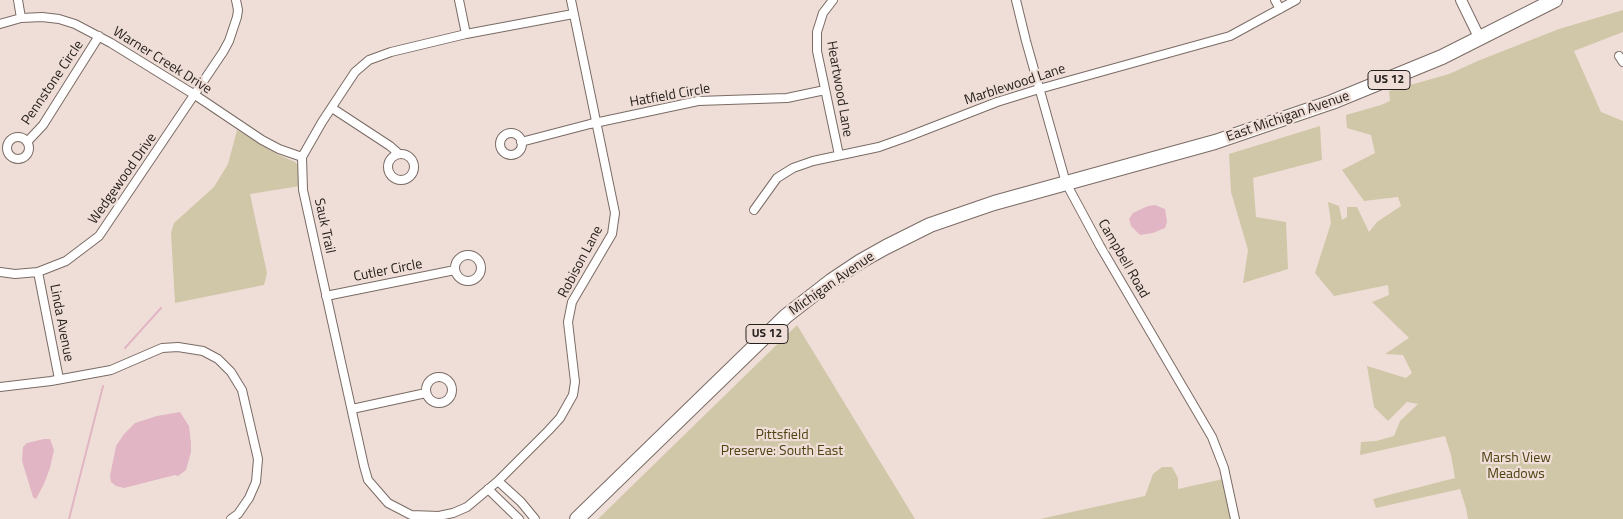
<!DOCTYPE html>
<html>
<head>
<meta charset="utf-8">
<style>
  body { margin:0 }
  canvas { display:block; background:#efded7 }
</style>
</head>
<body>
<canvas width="1623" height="519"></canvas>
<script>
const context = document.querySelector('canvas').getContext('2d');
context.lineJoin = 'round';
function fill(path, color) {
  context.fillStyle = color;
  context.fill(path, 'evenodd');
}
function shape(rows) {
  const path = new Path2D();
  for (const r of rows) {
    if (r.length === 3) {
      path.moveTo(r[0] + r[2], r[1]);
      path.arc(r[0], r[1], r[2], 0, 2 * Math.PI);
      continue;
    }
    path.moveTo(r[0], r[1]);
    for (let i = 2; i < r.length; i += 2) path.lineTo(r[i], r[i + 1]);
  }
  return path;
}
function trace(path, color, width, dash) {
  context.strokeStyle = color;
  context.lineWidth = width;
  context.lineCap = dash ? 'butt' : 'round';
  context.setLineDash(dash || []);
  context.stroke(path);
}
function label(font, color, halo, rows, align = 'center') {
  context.font = font + ' "Titillium Web",sans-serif';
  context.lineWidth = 4.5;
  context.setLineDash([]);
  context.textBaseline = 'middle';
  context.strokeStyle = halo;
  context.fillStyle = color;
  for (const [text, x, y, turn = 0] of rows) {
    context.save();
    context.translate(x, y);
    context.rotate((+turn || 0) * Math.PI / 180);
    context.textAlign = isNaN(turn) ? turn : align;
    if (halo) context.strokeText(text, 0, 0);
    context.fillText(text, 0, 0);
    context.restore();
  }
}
fill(shape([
  [1623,10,1623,32,1574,51,1601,112,1623,121,1623,519,1468,519,1466,508,1460,489,1376,508,1373,499,1455,478,1451,455,1445,436,1360,455,1361,442,1376,441,1394,436,1400,421,1418,404,1407,402,1388,421,1374,407,1367,366,1406,378,1412,373,1403,355,1385,354,1409,338,1372,302,1389,295,1388,285,1334,296,1315,273,1331,223,1328,202,1339,206,1342,220,1347,217,1347,207,1357,207,1369,232,1377,222,1401,206,1398,197,1364,201,1342,170,1375,153,1371,135,1347,128,1346,115,1381,105,1390,101,1389,91,1449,74,1480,60,1559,29],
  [1320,126,1322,160,1253,178,1256,217,1286,222,1288,269,1243,283,1248,250,1231,192,1229,154],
  [237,130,277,154,295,162,298,165,299,171,300,186,250,194,267,273,264,285,175,303,171,233,174,223,214,187,228,164],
  [797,325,915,519,598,519],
  [1162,467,1172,467,1178,478,1178,489,1223,479,1231,519,1040,519,1145,496,1153,474]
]), '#d0c7a8');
fill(shape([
  [1155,205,1165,209,1167,222,1165,228,1153,233,1140,235,1131,226,1129,219,1133,213,1148,206],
  [180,412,189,426,191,443,191,452,186,470,178,476,175,475,124,488,116,486,111,482,110,476,116,446,124,434,135,423,157,416],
  [44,439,50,439,54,450,50,468,44,484,36,499,33,497,22,461,23,447,27,443]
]), '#e1b5c4');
trace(shape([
  [125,348,161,308],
  [69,519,103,386]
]), '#e1b5c4', 2);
const street = shape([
  [18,0,21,18],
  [459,0,466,34],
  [571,0,615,213,612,234,572,302,568,322,575,382,573,395,560,418,549,430,498,481,467,507,453,513,439,516,411,515,388,503,368,480,364,466,303,190,302,157,322,122,355,72,369,60,391,52,466,34,573,14],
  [833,0,823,13,817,32,817,51,839,155],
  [1016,0,1026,41,1066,183,1100,246,1212,437,1224,468,1235,519],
  [1275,0,1280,9],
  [0,24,21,18,42,17,59,19,75,24,111,43,195,95,262,140,279,149,302,157],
  [1619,56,1623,62],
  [332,108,390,146,399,154],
  [511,144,11],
  [18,148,11],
  [27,142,43,125,99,36],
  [521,142,590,124,698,101,787,98,825,90],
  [401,167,13],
  [754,210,777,178,793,168,813,161,879,147,907,137,997,102,1039,89,1230,36,1296,0],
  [468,268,13],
  [0,272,15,274,38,272,66,261,99,236,223,52,229,41,237,17,238,10,236,0],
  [38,272,59,379],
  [326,296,455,270],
  [439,390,13],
  [0,387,51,381,111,370,162,348,178,347,203,351,218,359,231,372,242,390,258,459,256,482,249,498,238,514,231,519],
  [352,409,426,393],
  [498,481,521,502,535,519],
  [488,489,519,519]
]);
const secondary = shape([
  [1461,0,1480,39]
]);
const highway = shape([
  [577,519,786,316,831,281,861,261,886,247,930,225,994,203,1215,142,1332,102,1442,57,1555,0]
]);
trace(street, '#7a6b65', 10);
trace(secondary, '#7a6b65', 12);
trace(highway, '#7a6b65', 16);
trace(street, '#fff', 8);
trace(secondary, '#fff', 10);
trace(highway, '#fff', 14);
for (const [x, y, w] of [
  [1389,80,42],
  [767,334,42]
]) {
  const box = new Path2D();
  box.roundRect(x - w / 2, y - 9.5, w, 19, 4);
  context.fillStyle = '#efded7';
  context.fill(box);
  trace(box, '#27211e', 1);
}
label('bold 12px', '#27211e', null, [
  ["US 12",1389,80],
  ["US 12",767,334]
]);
label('14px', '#27211e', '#efded7', [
  ["Warner Creek Drive",162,61,32],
  ["Pennstone Circle",53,83,-56],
  ["Marblewood Lane",1015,85,-18],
  ["Heartwood Lane",839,89,80],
  ["Hatfield Circle",670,96,-10],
  ["East Michigan Avenue",1288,117,-19],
  ["Wedgewood Drive",123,179,-55],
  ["Sauk Trail",324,226,78],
  ["Campbell Road",1123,259,60],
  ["Robison Lane",581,262,-62],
  ["Cutler Circle",388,271,-11],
  ["Michigan Avenue",832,284,-35],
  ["Linda Avenue",61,323,79]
]);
label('14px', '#4e4110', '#efded7', [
  ["Pittsfield",782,436],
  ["Preserve: South East",782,452],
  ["Marsh View",1516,459],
  ["Meadows",1516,475]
]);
</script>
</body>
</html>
